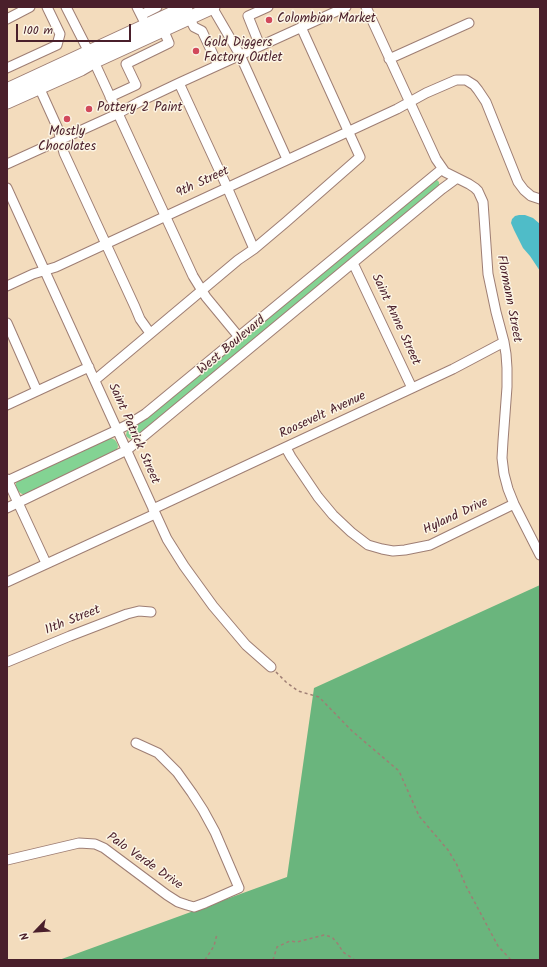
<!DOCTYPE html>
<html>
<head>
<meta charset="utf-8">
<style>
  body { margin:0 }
  #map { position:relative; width:547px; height:967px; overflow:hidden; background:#f3dcbd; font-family:Kalam,sans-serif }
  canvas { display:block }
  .frame { position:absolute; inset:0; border:8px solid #4a1f2b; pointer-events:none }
  .north { position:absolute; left:16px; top:911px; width:40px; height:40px; -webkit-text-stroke:3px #fcf5e5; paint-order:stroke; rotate:245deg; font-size:11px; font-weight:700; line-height:16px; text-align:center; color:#4a1f2b }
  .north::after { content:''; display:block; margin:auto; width:14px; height:18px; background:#4a1f2b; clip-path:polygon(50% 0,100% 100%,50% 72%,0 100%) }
  .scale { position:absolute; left:16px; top:24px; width:115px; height:18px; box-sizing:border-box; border:2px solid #4a1f2b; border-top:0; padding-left:5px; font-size:12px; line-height:14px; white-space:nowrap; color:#4a1f2b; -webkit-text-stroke:3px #fcf5e5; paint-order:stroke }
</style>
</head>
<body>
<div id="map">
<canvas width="547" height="967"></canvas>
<div class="frame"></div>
<div class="north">N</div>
<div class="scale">100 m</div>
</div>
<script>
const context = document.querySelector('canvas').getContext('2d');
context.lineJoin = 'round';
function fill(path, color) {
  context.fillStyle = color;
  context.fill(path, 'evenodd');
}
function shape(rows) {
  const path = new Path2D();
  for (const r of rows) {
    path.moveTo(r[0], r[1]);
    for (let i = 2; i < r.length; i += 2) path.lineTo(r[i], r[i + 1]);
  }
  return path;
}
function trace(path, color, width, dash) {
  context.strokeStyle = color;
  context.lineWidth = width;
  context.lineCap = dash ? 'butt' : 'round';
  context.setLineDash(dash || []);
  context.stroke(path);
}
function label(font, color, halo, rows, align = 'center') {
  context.font = font + ' Kalam,sans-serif';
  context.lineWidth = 3;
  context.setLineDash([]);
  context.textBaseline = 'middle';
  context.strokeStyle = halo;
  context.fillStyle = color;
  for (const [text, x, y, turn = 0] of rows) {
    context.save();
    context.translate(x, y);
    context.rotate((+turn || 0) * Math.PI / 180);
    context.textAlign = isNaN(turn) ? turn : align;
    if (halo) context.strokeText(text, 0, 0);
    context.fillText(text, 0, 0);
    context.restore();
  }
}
fill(shape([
  [436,179,439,182,439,185,427,196,137,437,130,439,127,437,126,435,127,431,141,422],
  [111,438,115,440,117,443,118,446,117,450,115,452,25,495,22,494,19,492,17,489,16,486,16,483,18,480]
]), '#83d393');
fill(shape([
  [540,585,540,960,59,960,287,877,314,688]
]), '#6ab57d');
fill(shape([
  [519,215,525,215,533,218,540,224,540,271,530,256,523,248,514,230,511,223,512,219,515,216]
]), '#4fbcc8');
const minor = shape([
  [66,7,97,68,193,276,206,297,239,337],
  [137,7,146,25],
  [212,7,240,55,287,159],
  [366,7,436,159,445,172,469,184,475,188,478,191,483,202,488,274,496,312,504,342,506,354,507,368,507,387,503,441,502,458,504,474,508,489,514,504,540,555],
  [141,15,157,7],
  [189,17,194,27,202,31,218,65],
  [7,19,30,7],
  [260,46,248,16,268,7],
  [389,59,469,23],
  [7,68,57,45,60,34,47,7],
  [179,83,227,187,254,249],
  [39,87,58,129,64,153,135,307,140,319,150,333],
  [110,97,136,85,126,64,169,43,163,29],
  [7,164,117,114,139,102,179,83,346,7],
  [7,188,167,539,184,566,213,606,246,645,271,667],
  [353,263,412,388],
  [7,286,33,274,56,267,397,109,426,93,456,80,466,80,474,85,478,90,486,102,518,182,524,190,531,196,540,199],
  [7,323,37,391],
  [95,380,238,260,254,249,286,222,360,157,301,27],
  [7,405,89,367],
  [286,448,291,457,318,497,333,515,351,532,368,545,382,549,393,551,405,550,430,545,514,504],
  [7,479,46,563],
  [7,481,117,430,129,424,145,414,442,169],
  [7,508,127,450,442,189,457,178],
  [153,509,453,369,504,342],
  [7,582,155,514],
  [7,662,70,636,127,614,139,611,151,612],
  [7,860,79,843,95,844,104,848,167,895,178,902,187,905,194,907,205,903,239,888,215,832,203,810,192,793,177,772,158,753,136,743]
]);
const highway = shape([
  [7,90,186,7],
  [7,102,81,69,93,62,213,7]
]);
trace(minor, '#9e7e74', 11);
trace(highway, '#9e7e74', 15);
trace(shape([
  [276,672,286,682,298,691,319,697,352,731,399,771,419,816,448,850,457,865,466,886,498,946,511,960],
  [205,960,214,946,217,934],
  [273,960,277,947,290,941,297,942,324,935,332,937,338,944,343,952,355,960]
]), '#9e7e74', 1.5, [3, 3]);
trace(minor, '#fff', 9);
trace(highway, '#fff', 13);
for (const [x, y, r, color] of [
  [269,20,4,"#d1495b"],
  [196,51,4,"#d1495b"],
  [89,109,4,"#d1495b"],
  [67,119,4,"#d1495b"]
]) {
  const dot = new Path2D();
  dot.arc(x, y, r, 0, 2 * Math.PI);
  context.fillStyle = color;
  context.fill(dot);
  trace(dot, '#fcf5e5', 1.5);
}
label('13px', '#4a1f2b', '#fcf5e5', [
  ["Colombian Market",277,20],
  ["Gold Diggers",204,44],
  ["Factory Outlet",204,59],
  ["Pottery 2 Paint",97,109],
  ["Mostly",67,133,"center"],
  ["Chocolates",67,148,"center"]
], 'left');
label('13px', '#4a1f2b', '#fcf5e5', [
  ["9th Street",203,183,-25],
  ["Flormann Street",508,299,79],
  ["Saint Anne Street",395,320,65],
  ["West Boulevard",232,346,-40],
  ["Roosevelt Avenue",323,416,-25],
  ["Saint Patrick Street",133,434,66],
  ["Hyland Drive",456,517,-25],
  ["11th Street",73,621,-22],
  ["Palo Verde Drive",144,862,35]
]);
</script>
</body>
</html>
